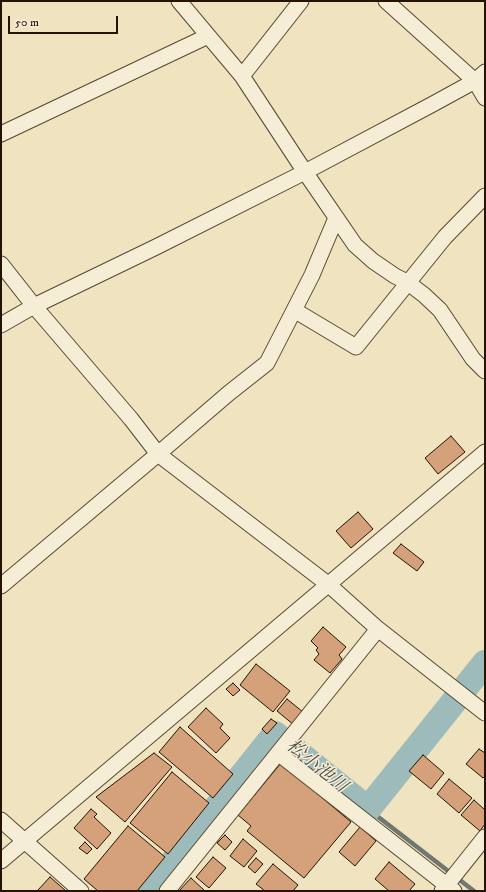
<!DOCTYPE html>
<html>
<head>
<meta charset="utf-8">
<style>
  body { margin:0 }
  #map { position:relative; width:486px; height:892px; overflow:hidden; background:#f0e3c0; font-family:"IM FELL DW Pica",serif }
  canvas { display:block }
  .frame { position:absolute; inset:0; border:2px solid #251300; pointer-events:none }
  .scale { position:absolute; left:8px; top:16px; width:110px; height:18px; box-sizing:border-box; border:2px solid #251300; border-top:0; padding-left:5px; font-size:12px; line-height:14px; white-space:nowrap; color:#251300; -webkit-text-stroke:3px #f5edd6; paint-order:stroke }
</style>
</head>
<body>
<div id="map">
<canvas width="486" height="892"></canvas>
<div class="frame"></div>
<div class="scale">50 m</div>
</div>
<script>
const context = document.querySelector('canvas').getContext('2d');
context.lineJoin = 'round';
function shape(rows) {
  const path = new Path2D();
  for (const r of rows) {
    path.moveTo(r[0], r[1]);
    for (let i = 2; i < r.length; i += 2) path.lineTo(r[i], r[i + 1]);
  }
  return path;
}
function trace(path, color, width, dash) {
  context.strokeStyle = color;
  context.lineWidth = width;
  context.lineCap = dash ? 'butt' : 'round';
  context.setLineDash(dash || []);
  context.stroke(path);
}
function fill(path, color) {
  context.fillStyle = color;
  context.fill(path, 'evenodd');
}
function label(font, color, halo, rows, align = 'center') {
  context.font = font + ' "IM FELL DW Pica","Noto Serif JP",serif';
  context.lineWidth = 3;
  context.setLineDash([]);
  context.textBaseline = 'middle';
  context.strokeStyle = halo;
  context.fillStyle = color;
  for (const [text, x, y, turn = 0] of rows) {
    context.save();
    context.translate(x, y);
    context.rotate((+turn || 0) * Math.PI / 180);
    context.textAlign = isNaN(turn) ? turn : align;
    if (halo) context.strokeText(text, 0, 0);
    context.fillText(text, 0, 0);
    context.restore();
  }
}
trace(shape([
  [368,809,474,891]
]), '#6e7871', 4.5);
trace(shape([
  [150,891,275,734,368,809,485,663]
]), '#9ebbbc', 26);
const building = shape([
  [451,436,465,452,438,474,425,458,451,436],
  [358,512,373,529,351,548,336,531,358,512],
  [401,544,424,562,417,571,393,553,401,544],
  [323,627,346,647,339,655,342,659,330,673,314,660,319,654,316,650,318,648,311,641,323,627],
  [256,664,290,691,273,712,240,685,256,664],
  [233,683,240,690,233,696,226,689,233,683],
  [287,699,303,712,294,725,277,711,287,699],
  [206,708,223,724,220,728,230,738,216,753,188,727,206,708],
  [271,719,277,723,267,734,262,729,271,719],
  [180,727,233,774,213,798,159,752,180,727],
  [479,749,485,753,485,776,483,778,466,764,479,749],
  [154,753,172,767,125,822,96,797,154,753],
  [423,755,444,773,431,789,409,771,423,755],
  [281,763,351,822,304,878,247,831,251,826,238,815,281,763],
  [172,772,209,803,168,854,130,823,172,772],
  [449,779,472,798,459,813,437,794,449,779],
  [474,800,485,810,485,824,480,831,461,815,474,800],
  [91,809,97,814,94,817,111,833,97,849,74,828,91,809],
  [128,826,165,857,137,891,98,891,84,879,128,826],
  [360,827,376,841,355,866,339,852,360,827],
  [225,835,232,842,225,850,217,843,225,835],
  [243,839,257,851,244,867,230,856,243,839],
  [85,842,92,849,87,854,79,848,85,842],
  [213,857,226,868,209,888,196,877,213,857],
  [256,858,263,864,255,873,248,867,256,858],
  [389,862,415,884,409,891,389,891,375,879,389,862],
  [273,864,298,885,293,891,265,891,256,884,273,864],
  [50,877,66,891,37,891,50,877],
  [191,878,205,891,179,891,191,878]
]);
fill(building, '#d5a17a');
trace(building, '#251300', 1);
const minor = shape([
  [179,1,242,76,305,172,355,245,373,261,395,276,407,282,424,295,440,310,473,359,485,371],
  [386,1,475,81,485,98],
  [242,76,301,1],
  [1,134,208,36],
  [1,264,34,306,131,419,158,454,329,585,378,629,167,891],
  [294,310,356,347,445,237,485,196],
  [1,325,34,306,156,247,305,172,433,104,475,81,485,72],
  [1,586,158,454,229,393,267,363,312,275,336,218],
  [378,629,485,713],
  [278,753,454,891],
  [1,820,81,891],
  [1,861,485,452],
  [442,891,485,837]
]);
trace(minor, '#584730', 17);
trace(minor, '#f5edd6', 15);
label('italic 18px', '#4f4e42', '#f5edd6', [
  ["松小池川",316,767,39]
]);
</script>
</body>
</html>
